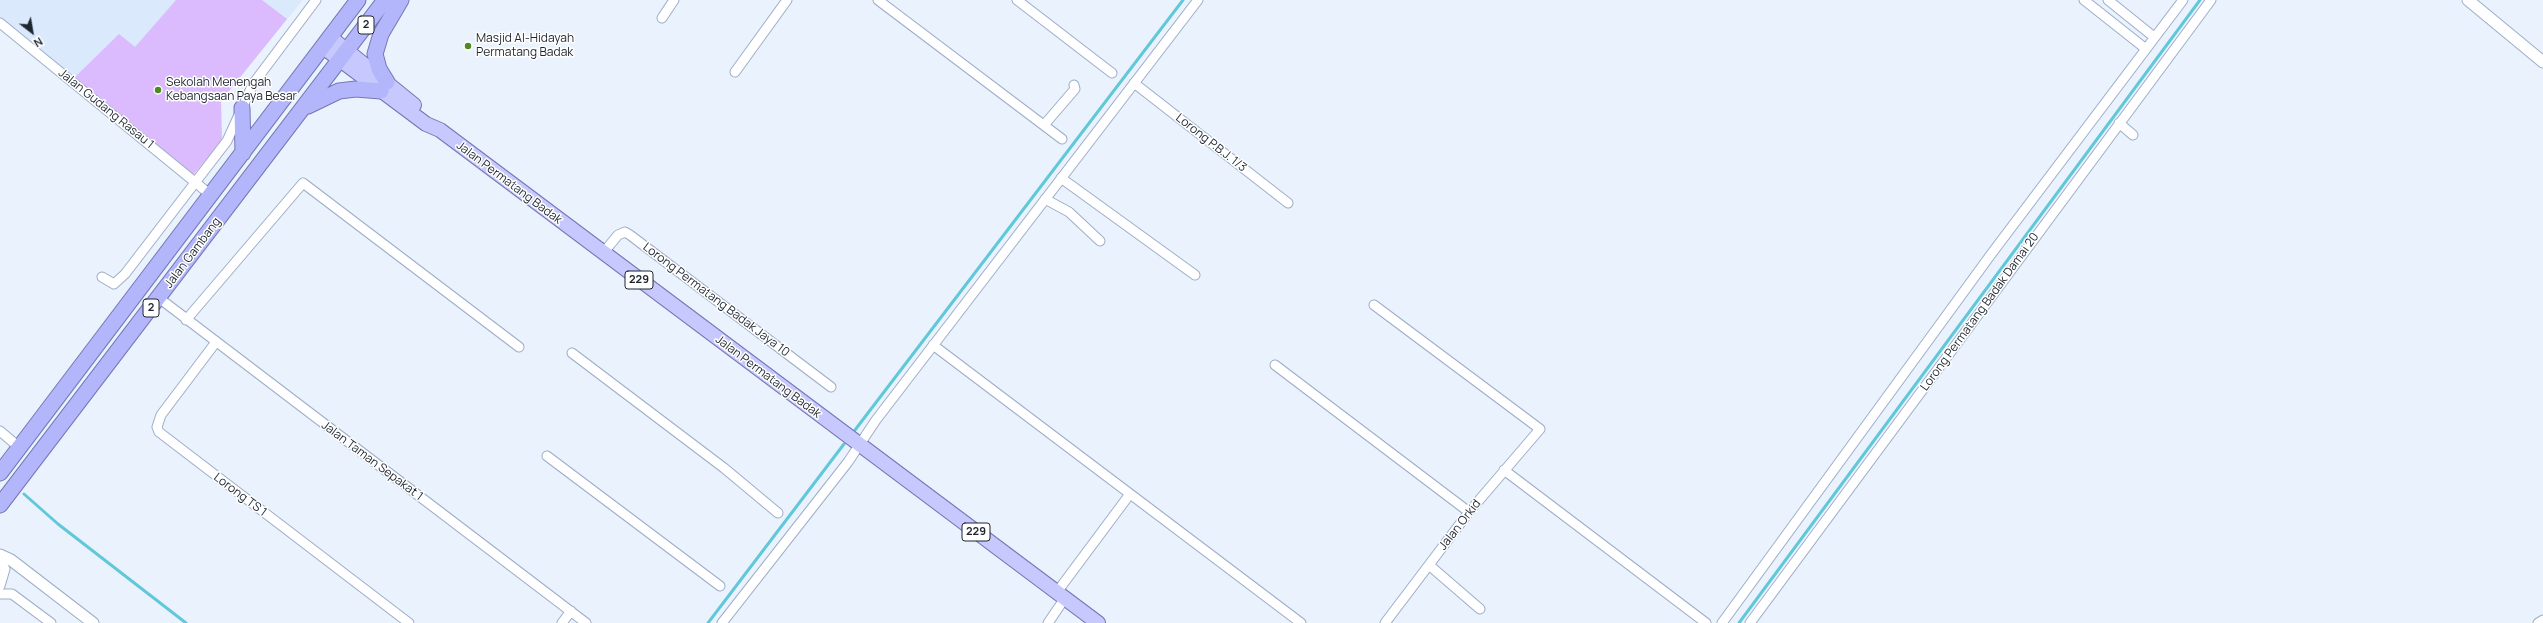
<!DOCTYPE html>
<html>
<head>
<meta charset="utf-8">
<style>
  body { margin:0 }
  #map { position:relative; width:2543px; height:623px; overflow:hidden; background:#eaf2fd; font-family:Manrope,sans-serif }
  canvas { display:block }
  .north { position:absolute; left:12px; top:12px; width:40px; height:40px; -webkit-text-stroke:3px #fff; paint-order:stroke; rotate:149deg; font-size:11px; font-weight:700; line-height:16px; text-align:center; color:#1f2630 }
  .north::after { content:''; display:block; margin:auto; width:14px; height:18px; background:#1f2630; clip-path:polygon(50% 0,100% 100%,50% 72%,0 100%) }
</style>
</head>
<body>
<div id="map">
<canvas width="2543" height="623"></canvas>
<div class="north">N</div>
</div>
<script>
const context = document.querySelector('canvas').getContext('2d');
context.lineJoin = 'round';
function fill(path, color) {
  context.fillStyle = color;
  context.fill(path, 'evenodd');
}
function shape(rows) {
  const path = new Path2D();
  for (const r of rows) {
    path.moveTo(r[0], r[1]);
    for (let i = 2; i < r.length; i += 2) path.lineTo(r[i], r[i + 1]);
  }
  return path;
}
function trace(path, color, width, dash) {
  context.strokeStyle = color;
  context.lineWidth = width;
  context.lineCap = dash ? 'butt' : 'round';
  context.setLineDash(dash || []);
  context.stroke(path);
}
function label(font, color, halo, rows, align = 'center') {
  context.font = font + ' Manrope,sans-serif';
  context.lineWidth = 3;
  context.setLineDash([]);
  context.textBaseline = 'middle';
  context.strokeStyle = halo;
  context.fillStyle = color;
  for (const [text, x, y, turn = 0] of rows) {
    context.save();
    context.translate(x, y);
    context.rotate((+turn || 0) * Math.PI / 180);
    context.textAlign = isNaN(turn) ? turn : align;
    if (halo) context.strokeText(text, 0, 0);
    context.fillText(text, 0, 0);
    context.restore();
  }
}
fill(shape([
  [0,0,301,0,302,1,221,101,222,142,193,175,0,20]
]), '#dbe9fd');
fill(shape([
  [176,0,262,0,287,19,221,101,222,142,193,175,74,78,119,34,135,47]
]), '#dbbbfd');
trace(shape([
  [855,430,1183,0],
  [24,494,58,524,186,623],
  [708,623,844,444],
  [1739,623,2200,0]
]), '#60c8d8', 3);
const minor = shape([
  [878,0,1062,139],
  [1017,0,1112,73],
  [2084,0,2146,49],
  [2108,0,2154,37],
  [662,18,674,0],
  [0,23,212,196],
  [735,72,787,0],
  [1134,83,1288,203],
  [2119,123,2133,135],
  [1044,125,1075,89,1074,85],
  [1061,178,1195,275],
  [1045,199,1069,212,1100,241],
  [603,253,618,235,625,232,630,235,831,387],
  [102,277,114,284,125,274,227,141,253,84,316,0],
  [159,298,586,623],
  [1374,305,1540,429,1469,512,1385,623],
  [186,320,303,183,519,347],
  [216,342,161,415,157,427,159,432,409,623],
  [933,345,1301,623],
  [572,353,724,468,778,513],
  [1275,365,1469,512],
  [0,431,20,448],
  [547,456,720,586],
  [1504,470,1706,623],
  [0,559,5,569,0,586],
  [1429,565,1480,609],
  [1057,592,1130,494],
  [0,594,12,594,51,623],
  [562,623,571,611],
  [722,623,848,462,876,420,1198,0],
  [1048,623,1065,598],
  [1722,623,1992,253,2183,0],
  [1750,623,2211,0],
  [2538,623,2543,620]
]);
const tertiary = shape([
  [2468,0,2543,62],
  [0,555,11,560,93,623]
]);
const primary = shape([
  [330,37,414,105],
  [323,47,426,124,440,130,1098,623]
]);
const trunk = shape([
  [387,82,379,69,375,54,381,34,401,0],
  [308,106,339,91,356,89,381,91],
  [242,108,243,153],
  [0,473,358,0],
  [0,505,385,0]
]);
trace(minor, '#9daec8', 11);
trace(tertiary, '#9daec8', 13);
trace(primary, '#7477b4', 16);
trace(trunk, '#7477b4', 17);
trace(minor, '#fff', 9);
trace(tertiary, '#fff', 11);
trace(primary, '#c7c8fd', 14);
trace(trunk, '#b4b6fc', 15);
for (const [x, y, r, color] of [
  [468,46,4,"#4f8925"],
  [158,90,4,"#4f8925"]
]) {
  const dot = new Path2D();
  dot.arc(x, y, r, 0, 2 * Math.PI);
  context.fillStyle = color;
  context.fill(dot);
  trace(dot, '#fff', 1.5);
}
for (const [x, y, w] of [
  [366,25,16],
  [639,280,28],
  [151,308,16],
  [976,532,28]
]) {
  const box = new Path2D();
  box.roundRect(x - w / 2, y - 9, w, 18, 3);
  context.fillStyle = '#fff';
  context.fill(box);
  trace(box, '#1f2630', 1);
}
label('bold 11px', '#1f2630', null, [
  ["2",366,25],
  ["229",639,280],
  ["2",151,308],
  ["229",976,532]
]);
label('12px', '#1f2630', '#fff', [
  ["Masjid Al-Hidayah",476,39],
  ["Permatang Badak",476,53],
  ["Sekolah Menengah",166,83],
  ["Kebangsaan Paya Besar",166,97]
], 'left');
label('12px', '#1f2630', '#fff', [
  ["Jalan Gudang Rasau 1",106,109,39],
  ["Lorong P.B.J. 1/3",1211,143,38],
  ["Jalan Permatang Badak",509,183,37],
  ["Jalan Gambang",193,253,-53],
  ["Lorong Permatang Badak Jaya 10",716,300,37],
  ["Lorong Permatang Badak Damai 20",1980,312,-54],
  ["Jalan Permatang Badak",768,377,37],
  ["Jalan Taman Sepakat 1",372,461,37],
  ["Lorong TS 1",240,495,37],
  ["Jalan Orkid",1460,525,-52]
]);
</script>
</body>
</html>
